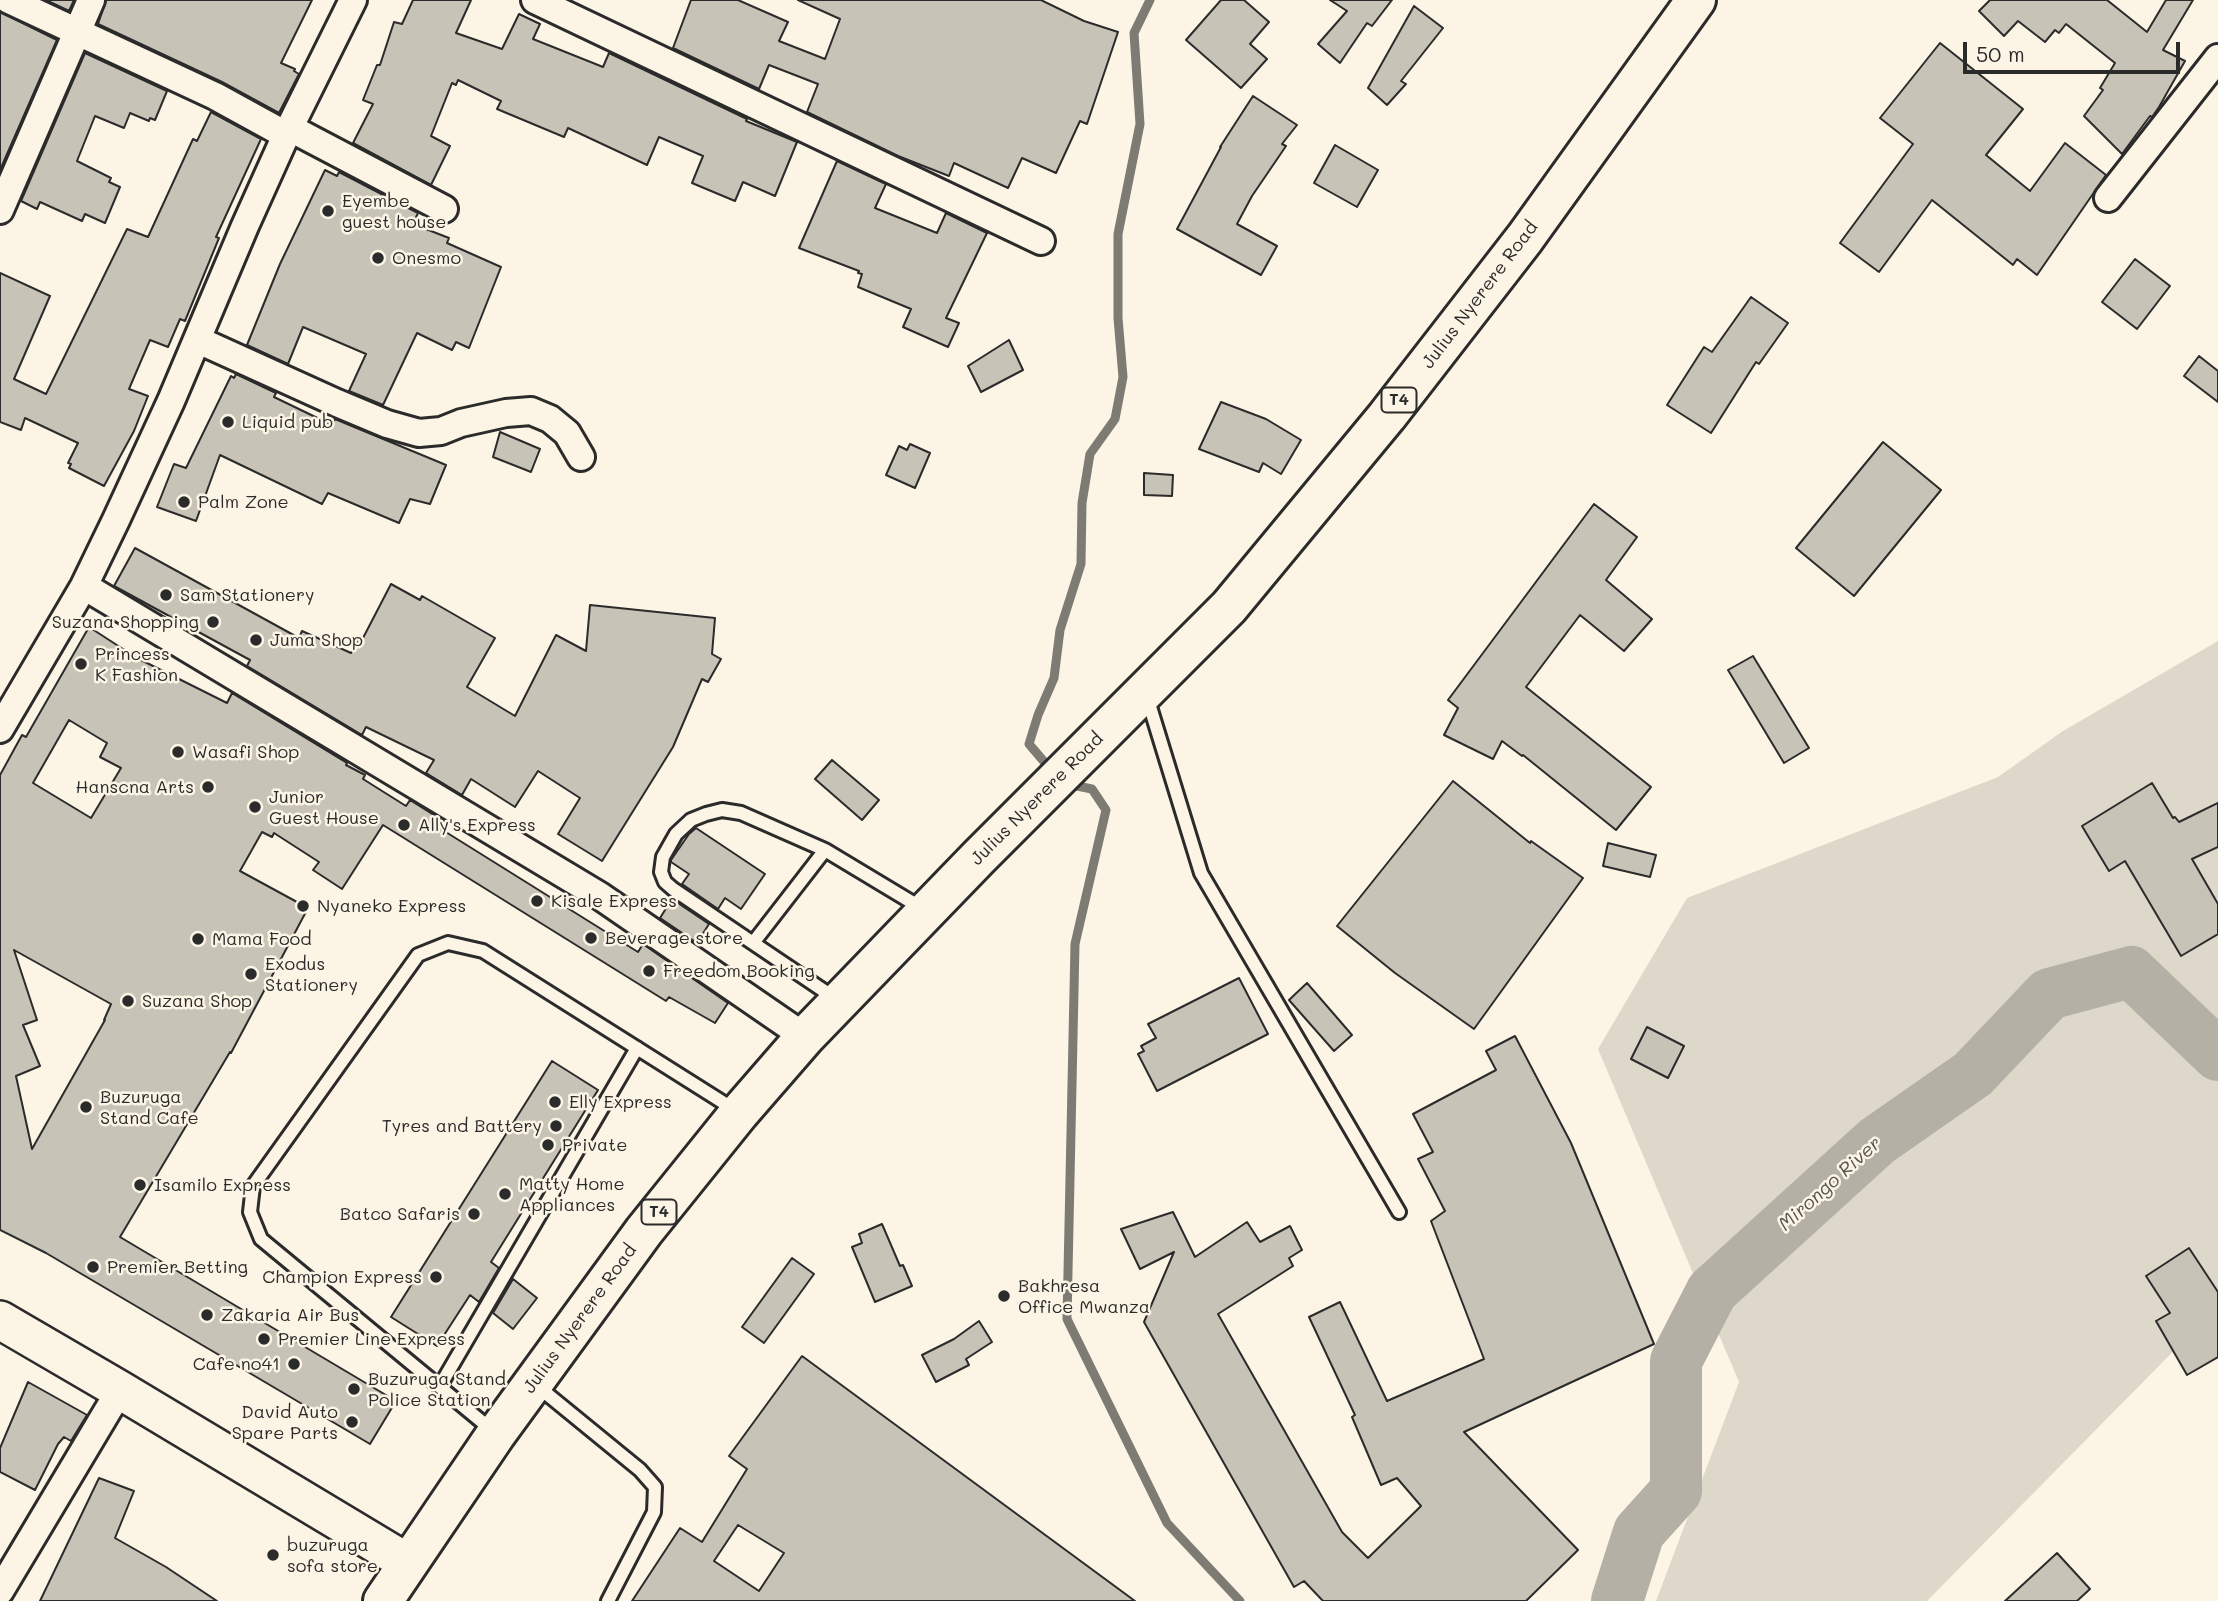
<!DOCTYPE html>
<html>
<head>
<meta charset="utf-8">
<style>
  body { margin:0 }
  #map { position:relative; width:2218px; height:1601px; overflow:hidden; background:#fcf5e5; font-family:Mali,sans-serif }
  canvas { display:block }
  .scale { position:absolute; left:1963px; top:42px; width:217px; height:32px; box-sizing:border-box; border:4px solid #2b2b2b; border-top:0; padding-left:9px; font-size:21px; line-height:24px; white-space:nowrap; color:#2b2b2b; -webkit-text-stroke:5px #fcf5e5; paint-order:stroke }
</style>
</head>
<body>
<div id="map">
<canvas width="2218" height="1601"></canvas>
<div class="scale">50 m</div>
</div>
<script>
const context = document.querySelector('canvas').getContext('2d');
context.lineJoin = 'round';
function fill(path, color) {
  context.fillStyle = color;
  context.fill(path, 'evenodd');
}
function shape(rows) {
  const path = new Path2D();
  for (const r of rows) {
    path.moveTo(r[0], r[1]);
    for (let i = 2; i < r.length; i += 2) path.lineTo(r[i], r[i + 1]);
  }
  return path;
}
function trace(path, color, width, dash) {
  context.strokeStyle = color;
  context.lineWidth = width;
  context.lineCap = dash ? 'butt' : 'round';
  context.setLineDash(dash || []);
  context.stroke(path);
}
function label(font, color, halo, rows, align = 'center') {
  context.font = font + ' Mali,sans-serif';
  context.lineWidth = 5;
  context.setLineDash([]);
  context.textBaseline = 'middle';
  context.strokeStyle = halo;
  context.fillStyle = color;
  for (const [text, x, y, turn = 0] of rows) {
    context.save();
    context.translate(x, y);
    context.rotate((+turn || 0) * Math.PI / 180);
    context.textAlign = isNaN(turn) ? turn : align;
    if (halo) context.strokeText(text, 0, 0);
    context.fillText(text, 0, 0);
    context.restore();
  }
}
fill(shape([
  [2218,641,2218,1306,1927,1601,1656,1601,1739,1382,1598,1049,1687,898,1998,777,2063,731]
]), '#ded8ca');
trace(shape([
  [1052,771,1029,744,1038,715,1054,678,1060,630,1081,564,1082,503,1090,454,1115,419,1123,377,1118,318,1118,234,1140,124,1134,33,1150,0],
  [1067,784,1092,789,1106,810,1075,944,1067,1319,1167,1523,1240,1601]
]), '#7d7b74', 9);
trace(shape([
  [1617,1601,1639,1532,1676,1491,1676,1361,1712,1291,1877,1141,1973,1074,2049,994,2131,972,2218,1055]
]), '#b4b0a5', 52);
const building = shape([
  [46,0,74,0,69,11,46,0],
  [106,0,312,0,281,63,295,69,294,71,299,74,281,109,279,113,222,82,98,24,106,0],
  [413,0,471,0,456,33,502,49,519,14,540,24,533,39,603,67,609,53,747,119,746,121,797,142,775,196,743,182,735,201,692,183,703,156,659,137,647,165,568,128,564,137,497,109,501,101,458,80,456,85,452,83,431,136,450,146,431,185,353,143,373,104,363,100,377,65,380,65,394,22,402,24,413,0],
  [691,0,738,0,788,22,779,41,825,59,840,19,798,0,1041,0,1084,21,1118,32,1087,124,1080,121,1056,173,1022,158,1008,188,954,163,949,176,898,156,807,112,818,84,769,65,759,89,673,48,691,0],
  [1221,0,1244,0,1269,22,1250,44,1267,59,1241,88,1186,40,1221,0],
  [1330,0,1392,0,1372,26,1367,23,1340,63,1318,44,1347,11,1330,0],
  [1990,0,2107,0,2147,32,2166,0,2193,0,2163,50,2185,61,2159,107,2152,117,2150,116,2122,154,2084,116,2103,90,2100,88,2115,63,2066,24,2059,33,2055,30,2045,42,2018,21,2004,36,1979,11,1990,0],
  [1414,6,1443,28,1401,81,1406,84,1387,105,1368,88,1414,6],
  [0,12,57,40,0,170,0,12],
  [1940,43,2023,109,1986,155,2030,191,2065,143,2106,175,2037,275,2017,259,2013,265,1932,200,1879,272,1840,243,1913,144,1880,118,1940,43],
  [85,53,167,91,155,120,150,118,149,121,130,113,124,128,95,116,77,161,111,178,109,182,120,187,105,223,85,214,82,221,40,202,37,209,21,201,85,53],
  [1253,96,1297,125,1282,144,1286,146,1252,196,1237,224,1277,246,1261,275,1177,229,1221,147,1220,147,1253,96],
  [211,112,261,139,216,237,219,238,185,321,180,319,168,347,150,340,129,389,148,396,134,431,104,486,69,468,71,464,68,463,78,443,25,418,21,430,0,422,0,273,50,296,14,379,46,394,127,229,148,237,193,139,197,141,211,112],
  [1335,145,1378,170,1357,207,1314,183,1335,145],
  [837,161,886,184,875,208,937,233,946,213,987,233,946,318,959,323,948,347,903,327,911,309,858,287,862,274,858,273,859,271,799,248,837,161],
  [325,170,337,176,339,172,418,213,413,224,449,238,447,243,501,267,469,348,456,342,452,350,417,333,383,405,349,391,366,354,303,327,288,364,247,345,280,264,325,170],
  [2135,259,2170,286,2137,329,2102,302,2135,259],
  [1751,297,1788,323,1759,364,1756,362,1711,433,1667,405,1704,347,1712,352,1751,297],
  [1009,340,1023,370,981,392,968,366,1009,340],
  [2199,356,2218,371,2218,402,2184,376,2199,356],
  [236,374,276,393,274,397,332,425,335,419,446,465,430,504,410,499,399,523,328,493,322,504,220,455,196,521,157,507,174,464,186,468,231,376,234,378,236,374],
  [1221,402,1266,419,1301,440,1281,474,1263,463,1259,472,1199,449,1221,402],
  [500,432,540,449,531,472,493,457,500,432],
  [1883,442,1941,490,1854,596,1796,548,1883,442],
  [910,444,930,453,915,488,886,475,899,446,907,450,910,444],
  [1144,473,1173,475,1172,496,1144,495,1144,473],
  [1594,504,1637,537,1606,580,1652,619,1624,651,1580,615,1526,687,1651,787,1616,830,1523,755,1522,756,1502,741,1493,759,1444,735,1458,708,1448,700,1594,504],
  [135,548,299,638,302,631,351,653,360,637,363,638,391,584,420,600,422,596,495,638,467,687,515,716,556,635,586,651,590,605,715,618,712,654,721,659,708,682,702,679,673,747,602,861,558,834,580,798,538,771,515,807,471,779,462,795,426,773,434,760,366,727,362,735,247,666,250,660,114,586,135,548],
  [89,627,137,658,227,703,232,693,347,763,346,765,365,775,363,779,406,806,410,800,445,822,441,829,638,952,643,944,728,1003,715,1023,669,997,666,1001,383,825,342,889,313,870,319,862,274,833,272,837,262,832,240,871,308,908,231,1053,230,1052,120,1237,396,1401,370,1444,46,1253,0,1230,0,775,22,735,26,737,89,627],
  [69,720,107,743,100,757,121,768,91,818,33,783,69,720],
  [14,950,111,1004,104,1020,105,1020,32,1149,16,1076,40,1066,23,1025,37,1020,14,950],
  [1753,656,1809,748,1784,763,1728,670,1753,656],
  [832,760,879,800,862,820,815,779,832,760],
  [1453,781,1530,843,1531,841,1583,878,1474,1029,1395,973,1337,926,1453,781],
  [2152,783,2173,818,2175,817,2179,822,2218,803,2218,847,2192,859,2218,904,2218,934,2181,956,2125,861,2109,871,2082,826,2152,783],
  [696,828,765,874,741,909,725,898,718,909,682,884,689,874,671,862,671,860,689,834,696,828],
  [1608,843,1656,855,1650,877,1603,866,1608,843],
  [672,899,709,924,697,943,660,918,672,899],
  [1239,978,1268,1034,1157,1091,1138,1054,1144,1051,1141,1046,1156,1038,1148,1024,1239,978],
  [1307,983,1352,1035,1334,1051,1289,1000,1307,983],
  [1647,1027,1684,1046,1668,1078,1631,1059,1647,1027],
  [1515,1036,1571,1143,1654,1344,1464,1432,1578,1550,1526,1601,1323,1601,1304,1581,1294,1587,1144,1322,1174,1252,1140,1269,1121,1229,1173,1212,1195,1257,1247,1222,1260,1242,1290,1226,1302,1250,1289,1258,1293,1266,1218,1314,1342,1532,1368,1558,1421,1506,1397,1478,1381,1485,1352,1417,1355,1415,1309,1317,1340,1302,1387,1401,1484,1359,1431,1221,1445,1211,1418,1159,1433,1152,1413,1114,1496,1070,1486,1051,1515,1036],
  [552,1061,598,1090,491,1262,499,1268,479,1302,470,1295,437,1346,391,1317,552,1061],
  [882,1224,900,1266,903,1265,912,1286,875,1302,852,1247,862,1243,859,1234,882,1224],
  [2189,1248,2218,1292,2218,1357,2187,1375,2156,1321,2170,1313,2146,1276,2189,1248],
  [792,1258,814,1274,764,1343,742,1327,792,1258],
  [513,1279,537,1298,513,1329,493,1313,513,1279],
  [979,1321,992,1342,966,1359,969,1365,936,1382,922,1355,954,1339,979,1321],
  [802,1356,1135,1601,632,1601,680,1528,702,1542,747,1469,729,1456,802,1356],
  [738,1525,784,1553,759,1591,714,1561,738,1525],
  [28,1382,87,1415,71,1441,64,1437,58,1444,35,1490,0,1472,0,1448,28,1382],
  [99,1478,134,1491,115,1538,166,1567,217,1601,40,1601,99,1478],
  [2057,1553,2090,1589,2077,1601,2005,1601,2057,1553]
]);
fill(building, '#c8c3b7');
trace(building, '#2b2b2b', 2);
const service = shape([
  [1147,697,1201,873,1399,1212],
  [753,943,825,850],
  [836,999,673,889,665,882,661,872,663,857,676,834,691,820,706,814,722,810,741,813,825,850,923,909],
  [536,1385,640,1470,655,1487,654,1512,608,1601],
  [440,1386,637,1048],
  [493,1431,261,1239,250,1212,253,1186,418,955,448,943,483,951,735,1110]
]);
const minor = shape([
  [9,0,215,96,286,135],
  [535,0,1041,241],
  [290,128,444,209],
  [2108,198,2218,58],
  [0,210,91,0],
  [198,340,337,403,387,424,419,433,441,431,461,423,506,413,531,411,550,419,567,433,581,457],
  [84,586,600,896,805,1037],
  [0,729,84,586,116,520,171,401,245,226,286,135,353,0],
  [0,1591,120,1390]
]);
const secondary = shape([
  [0,1320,120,1390,408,1563]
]);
const trunk = shape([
  [383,1601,496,1434,644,1231,739,1113,805,1037,978,858,1229,607,1387,416,1525,238,1696,0]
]);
trace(service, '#2b2b2b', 18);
trace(minor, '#2b2b2b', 32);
trace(secondary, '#2b2b2b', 42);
trace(trunk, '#2b2b2b', 44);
trace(service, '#fcf5e5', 12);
trace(minor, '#fcf5e5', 26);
trace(secondary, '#fcf5e5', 37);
trace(trunk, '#fcf5e5', 38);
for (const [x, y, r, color] of [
  [328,211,7,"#2b2b2b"],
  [378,258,7,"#2b2b2b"],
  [228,422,7,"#2b2b2b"],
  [184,502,7,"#2b2b2b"],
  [166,595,7,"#2b2b2b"],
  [213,622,7,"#2b2b2b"],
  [256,640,7,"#2b2b2b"],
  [81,664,7,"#2b2b2b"],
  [178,752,7,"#2b2b2b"],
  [208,787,7,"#2b2b2b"],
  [255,807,7,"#2b2b2b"],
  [404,825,7,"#2b2b2b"],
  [537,901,7,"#2b2b2b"],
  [303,906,7,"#2b2b2b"],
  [591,938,7,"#2b2b2b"],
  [198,939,7,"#2b2b2b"],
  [649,971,7,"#2b2b2b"],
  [251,974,7,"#2b2b2b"],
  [128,1001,7,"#2b2b2b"],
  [555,1102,7,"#2b2b2b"],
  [86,1107,7,"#2b2b2b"],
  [556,1126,7,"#2b2b2b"],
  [548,1145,7,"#2b2b2b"],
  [140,1185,7,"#2b2b2b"],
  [505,1194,7,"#2b2b2b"],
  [474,1214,7,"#2b2b2b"],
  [93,1267,7,"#2b2b2b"],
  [436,1277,7,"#2b2b2b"],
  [1004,1296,7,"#2b2b2b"],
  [207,1315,7,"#2b2b2b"],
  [264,1339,7,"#2b2b2b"],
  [294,1364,7,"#2b2b2b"],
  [354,1389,7,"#2b2b2b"],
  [352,1422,7,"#2b2b2b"],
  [273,1555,7,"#2b2b2b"]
]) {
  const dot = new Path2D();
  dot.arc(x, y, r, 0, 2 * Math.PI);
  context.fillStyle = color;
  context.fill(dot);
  trace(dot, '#fcf5e5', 2.5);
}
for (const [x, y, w] of [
  [1399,400,35],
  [659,1212,35]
]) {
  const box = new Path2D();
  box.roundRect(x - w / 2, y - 12.5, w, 25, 5);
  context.fillStyle = '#fcf5e5';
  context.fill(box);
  trace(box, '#2b2b2b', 2);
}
label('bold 16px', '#2b2b2b', null, [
  ["T4",1399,400],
  ["T4",659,1212]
]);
label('18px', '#2b2b2b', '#fcf5e5', [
  ["Eyembe",342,201],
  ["guest house",342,222],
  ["Onesmo",392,258],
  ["Liquid pub",242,422],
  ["Palm Zone",198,502],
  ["Sam Stationery",180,595],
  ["Suzana Shopping",199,622,"right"],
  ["Juma Shop",270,640],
  ["Princess",95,654],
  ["K Fashion",95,675],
  ["Wasafi Shop",192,752],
  ["Hanscna Arts",194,787,"right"],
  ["Junior",269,797],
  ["Guest House",269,818],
  ["Ally's Express",418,825],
  ["Kisale Express",551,901],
  ["Nyaneko Express",317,906],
  ["Beverage store",605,938],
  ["Mama Food",212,939],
  ["Exodus",265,964],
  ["Stationery",265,985],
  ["Freedom Booking",663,971],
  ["Suzana Shop",142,1001],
  ["Buzuruga",100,1097],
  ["Stand Cafe",100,1118],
  ["Elly Express",569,1102],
  ["Tyres and Battery",542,1126,"right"],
  ["Private",562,1145],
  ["Matty Home",519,1184],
  ["Appliances",519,1205],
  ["Isamilo Express",154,1185],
  ["Batco Safaris",460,1214,"right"],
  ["Premier Betting",107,1267],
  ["Champion Express",422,1277,"right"],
  ["Bakhresa",1018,1286],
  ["Office Mwanza",1018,1307],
  ["Zakaria Air Bus",221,1315],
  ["Premier Line Express",278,1339],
  ["Cafe no41",280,1364,"right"],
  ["Buzuruga Stand",368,1379],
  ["Police Station",368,1400],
  ["David Auto",338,1412,"right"],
  ["Spare Parts",338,1433,"right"],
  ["buzuruga",287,1545],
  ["sofa store",287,1566]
], 'left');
label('18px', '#2b2b2b', '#fcf5e5', [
  ["Julius Nyerere Road",1480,295,-53],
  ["Julius Nyerere Road",1037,799,-45],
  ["Julius Nyerere Road",580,1319,-54]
]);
label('italic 19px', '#545350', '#fcf5e5', [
  ["Mirongo River",1830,1184,-42]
]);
</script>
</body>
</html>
